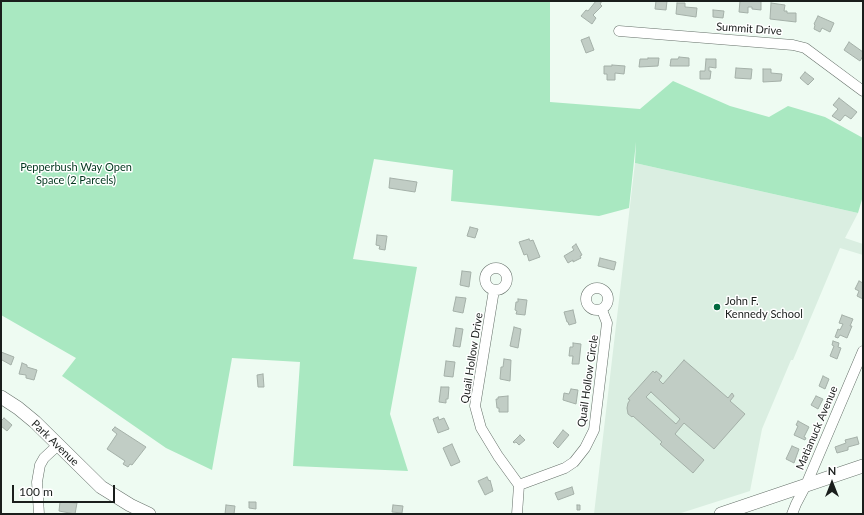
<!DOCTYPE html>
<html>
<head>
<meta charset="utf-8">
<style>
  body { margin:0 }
  #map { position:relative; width:864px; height:515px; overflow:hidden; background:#eefbf2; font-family:Lato,sans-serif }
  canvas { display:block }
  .frame { position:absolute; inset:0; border:2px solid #1a1e1c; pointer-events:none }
  .north { position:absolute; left:812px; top:463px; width:40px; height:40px; -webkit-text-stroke:3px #fff; paint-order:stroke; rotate:0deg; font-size:11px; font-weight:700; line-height:16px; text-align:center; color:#1a1e1c }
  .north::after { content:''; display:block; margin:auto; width:14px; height:18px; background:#1a1e1c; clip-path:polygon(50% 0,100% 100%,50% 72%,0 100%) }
  .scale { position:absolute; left:12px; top:485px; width:103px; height:18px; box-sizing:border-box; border:2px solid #1a1e1c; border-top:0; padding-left:5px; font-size:12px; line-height:14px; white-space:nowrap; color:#1a1e1c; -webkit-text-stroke:3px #fff; paint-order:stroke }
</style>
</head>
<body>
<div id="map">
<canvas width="864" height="515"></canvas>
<div class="frame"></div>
<div class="north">N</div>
<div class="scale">100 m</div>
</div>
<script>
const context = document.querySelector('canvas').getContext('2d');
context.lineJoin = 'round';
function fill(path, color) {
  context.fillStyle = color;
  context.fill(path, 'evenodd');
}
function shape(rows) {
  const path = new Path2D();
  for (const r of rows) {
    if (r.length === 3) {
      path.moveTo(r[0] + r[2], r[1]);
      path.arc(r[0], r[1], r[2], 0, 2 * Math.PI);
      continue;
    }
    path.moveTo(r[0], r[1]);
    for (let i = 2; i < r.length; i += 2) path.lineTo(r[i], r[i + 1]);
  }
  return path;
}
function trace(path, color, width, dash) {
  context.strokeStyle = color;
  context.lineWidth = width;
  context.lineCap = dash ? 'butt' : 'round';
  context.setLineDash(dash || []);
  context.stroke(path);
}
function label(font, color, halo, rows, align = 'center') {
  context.font = font + ' Lato,sans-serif';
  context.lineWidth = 3;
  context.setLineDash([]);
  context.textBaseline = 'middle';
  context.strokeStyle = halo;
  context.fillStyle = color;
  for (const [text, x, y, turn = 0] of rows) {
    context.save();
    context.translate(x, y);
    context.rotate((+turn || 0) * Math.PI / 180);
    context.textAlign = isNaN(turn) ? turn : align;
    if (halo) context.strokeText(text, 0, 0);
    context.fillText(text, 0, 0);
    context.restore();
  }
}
fill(shape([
  [635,163,858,213,845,238,863,244,863,255,840,248,793,360,791,360,762,429,750,491,678,514,594,514]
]), '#daeee1');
fill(shape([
  [1,1,550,1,550,102,640,109,673,81,730,106,769,117,788,106,825,117,863,138,863,196,858,213,635,163,636,142,629,208,599,216,451,201,453,170,374,159,353,259,417,267,390,414,408,471,293,466,300,362,232,358,212,470,166,448,62,376,76,358,1,315]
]), '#a9e8c1');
const building = shape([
  [596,1,602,1,600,4,602,6,593,15,596,18,592,24,581,16,586,10,588,11,596,1],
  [656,1,667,1,666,10,655,9,656,1],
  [740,1,761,1,761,10,752,9,752,7,748,7,748,13,739,12,740,1],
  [677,3,685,3,685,7,697,8,696,17,676,14,677,3],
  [771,3,785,5,784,11,787,11,787,13,796,13,796,22,770,19,771,3],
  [713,10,724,11,723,18,713,17,713,10],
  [818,16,834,23,830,32,822,28,820,32,814,29,815,25,814,24,818,16],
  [589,37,594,50,586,53,581,40,589,37],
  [849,42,863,52,863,56,860,61,844,50,849,42],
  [679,57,689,58,689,66,670,66,671,59,678,59,679,57],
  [648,58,659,58,658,66,639,67,640,59,648,59,648,58],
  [706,59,716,59,716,68,709,67,709,71,711,71,710,79,700,79,700,71,705,71,706,59],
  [612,65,625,66,624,74,615,73,615,80,607,80,607,74,604,74,604,66,612,66,612,65],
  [736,68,752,69,751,79,735,78,736,68],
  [763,69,771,69,771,73,782,74,781,81,763,82,763,69],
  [805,72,814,79,808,85,800,78,805,72],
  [839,98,857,112,851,119,845,115,840,121,832,116,838,109,833,105,839,98],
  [390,178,417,182,415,192,389,188,390,178],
  [470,227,478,229,475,238,467,236,470,227],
  [377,235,387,236,385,250,379,249,380,246,376,245,377,235],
  [529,239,530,241,533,240,540,257,529,261,527,254,524,255,519,242,529,239],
  [576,244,582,255,580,256,581,258,573,262,573,260,568,263,564,256,574,250,572,247,576,244],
  [600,258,616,262,614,270,598,266,600,258],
  [462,271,471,272,469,287,460,285,462,271],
  [859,281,863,283,863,299,857,296,859,291,855,289,859,281],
  [456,297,466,298,463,313,453,311,456,297],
  [518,299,527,300,525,315,516,314,517,311,515,310,516,302,518,302,518,299],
  [573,310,576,323,569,325,568,322,567,322,564,312,573,310],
  [842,315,853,319,850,326,852,326,847,338,840,335,838,338,835,337,838,329,840,330,843,324,839,323,842,315],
  [514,327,521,329,518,348,510,346,514,327],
  [456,328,463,329,460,347,453,346,456,328],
  [833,341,839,343,838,347,841,348,837,359,830,356,834,346,832,345,833,341],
  [573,343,581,344,579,364,572,364,573,356,569,356,570,347,573,347,573,343],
  [1,352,14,357,11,365,2,360,1,361,1,352],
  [504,359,511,360,510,381,500,379,501,367,503,367,504,359],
  [684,360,728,398,732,393,734,396,730,401,745,414,714,449,684,423,675,434,704,460,693,473,660,444,662,442,633,416,632,417,628,414,627,408,628,403,630,400,628,399,653,371,655,373,656,371,662,376,659,380,663,384,684,360],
  [651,392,680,419,676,424,646,397,651,392],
  [446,361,455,362,453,377,444,376,446,361],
  [22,363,27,365,27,367,37,370,34,380,26,378,26,375,19,374,22,363],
  [263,374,264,387,258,387,257,375,263,374],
  [823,376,829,379,825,389,819,386,823,376],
  [441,387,449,387,448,399,446,399,446,403,439,402,441,387],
  [571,389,578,390,576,404,563,400,564,393,569,394,571,389],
  [508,396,508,412,499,412,499,408,497,408,496,399,498,399,498,397,508,396],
  [816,396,823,399,818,409,811,405,816,396],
  [438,417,439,420,444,418,449,429,438,433,433,419,438,417],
  [4,418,12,425,7,431,1,426,1,421,4,418],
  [798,421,809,427,804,437,806,438,805,440,794,435,798,426,796,425,798,421],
  [115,427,146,447,132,465,130,464,128,467,123,464,125,461,107,449,117,434,112,430,115,427],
  [563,430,569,435,558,448,553,443,563,430],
  [520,435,525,440,519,445,516,442,514,443,513,442,520,435],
  [857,437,859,444,848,447,848,450,837,453,835,447,846,443,845,440,857,437],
  [452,444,460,462,451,466,443,448,452,444],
  [792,446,799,449,794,463,786,459,792,446],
  [487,477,489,481,490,480,493,491,485,495,478,481,487,477],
  [572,487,574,494,558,500,555,493,572,487],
  [60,502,77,503,75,514,59,511,60,502],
  [249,502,256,502,256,509,249,508,249,502],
  [226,505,235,506,234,514,225,514,226,505],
  [393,505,403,506,402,513,392,512,393,505],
  [577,505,580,505,580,510,577,510,577,505]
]);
fill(building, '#c1cdc5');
trace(building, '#a4b0a8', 1);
const minor = shape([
  [619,31,793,45,805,48,863,91],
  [496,279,11],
  [597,299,11],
  [494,290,475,406,481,428,498,456,519,485,517,514],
  [519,485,565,468,574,462,585,448,594,430,607,323,602,310],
  [39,514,37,482,40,465,44,458,58,445],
  [792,514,796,504,806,485,863,351]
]);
const major = shape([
  [1,397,18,408,35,422,101,487,130,505,149,514],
  [721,514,863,466]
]);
trace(minor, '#66716a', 11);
trace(major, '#66716a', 14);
trace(minor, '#fff', 10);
trace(major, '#fff', 13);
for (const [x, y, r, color] of [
  [717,307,4,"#02693f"]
]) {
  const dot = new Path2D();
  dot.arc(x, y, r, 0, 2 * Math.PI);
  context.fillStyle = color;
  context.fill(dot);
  trace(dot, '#fff', 1.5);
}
label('11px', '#1a1e1c', '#fff', [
  ["Summit Drive",749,29,4],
  ["Quail Hollow Drive",472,358,-81],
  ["Quail Hollow Circle",588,381,-82],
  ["Matianuck Avenue",817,428,-67],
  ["Park Avenue",55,443,44]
]);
label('11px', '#00361d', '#fff', [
  ["Pepperbush Way Open",76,167],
  ["Space (2 Parcels)",76,180]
]);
label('11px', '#1a1e1c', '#fff', [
  ["John F.",725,301],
  ["Kennedy School",725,314]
], 'left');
</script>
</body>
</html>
